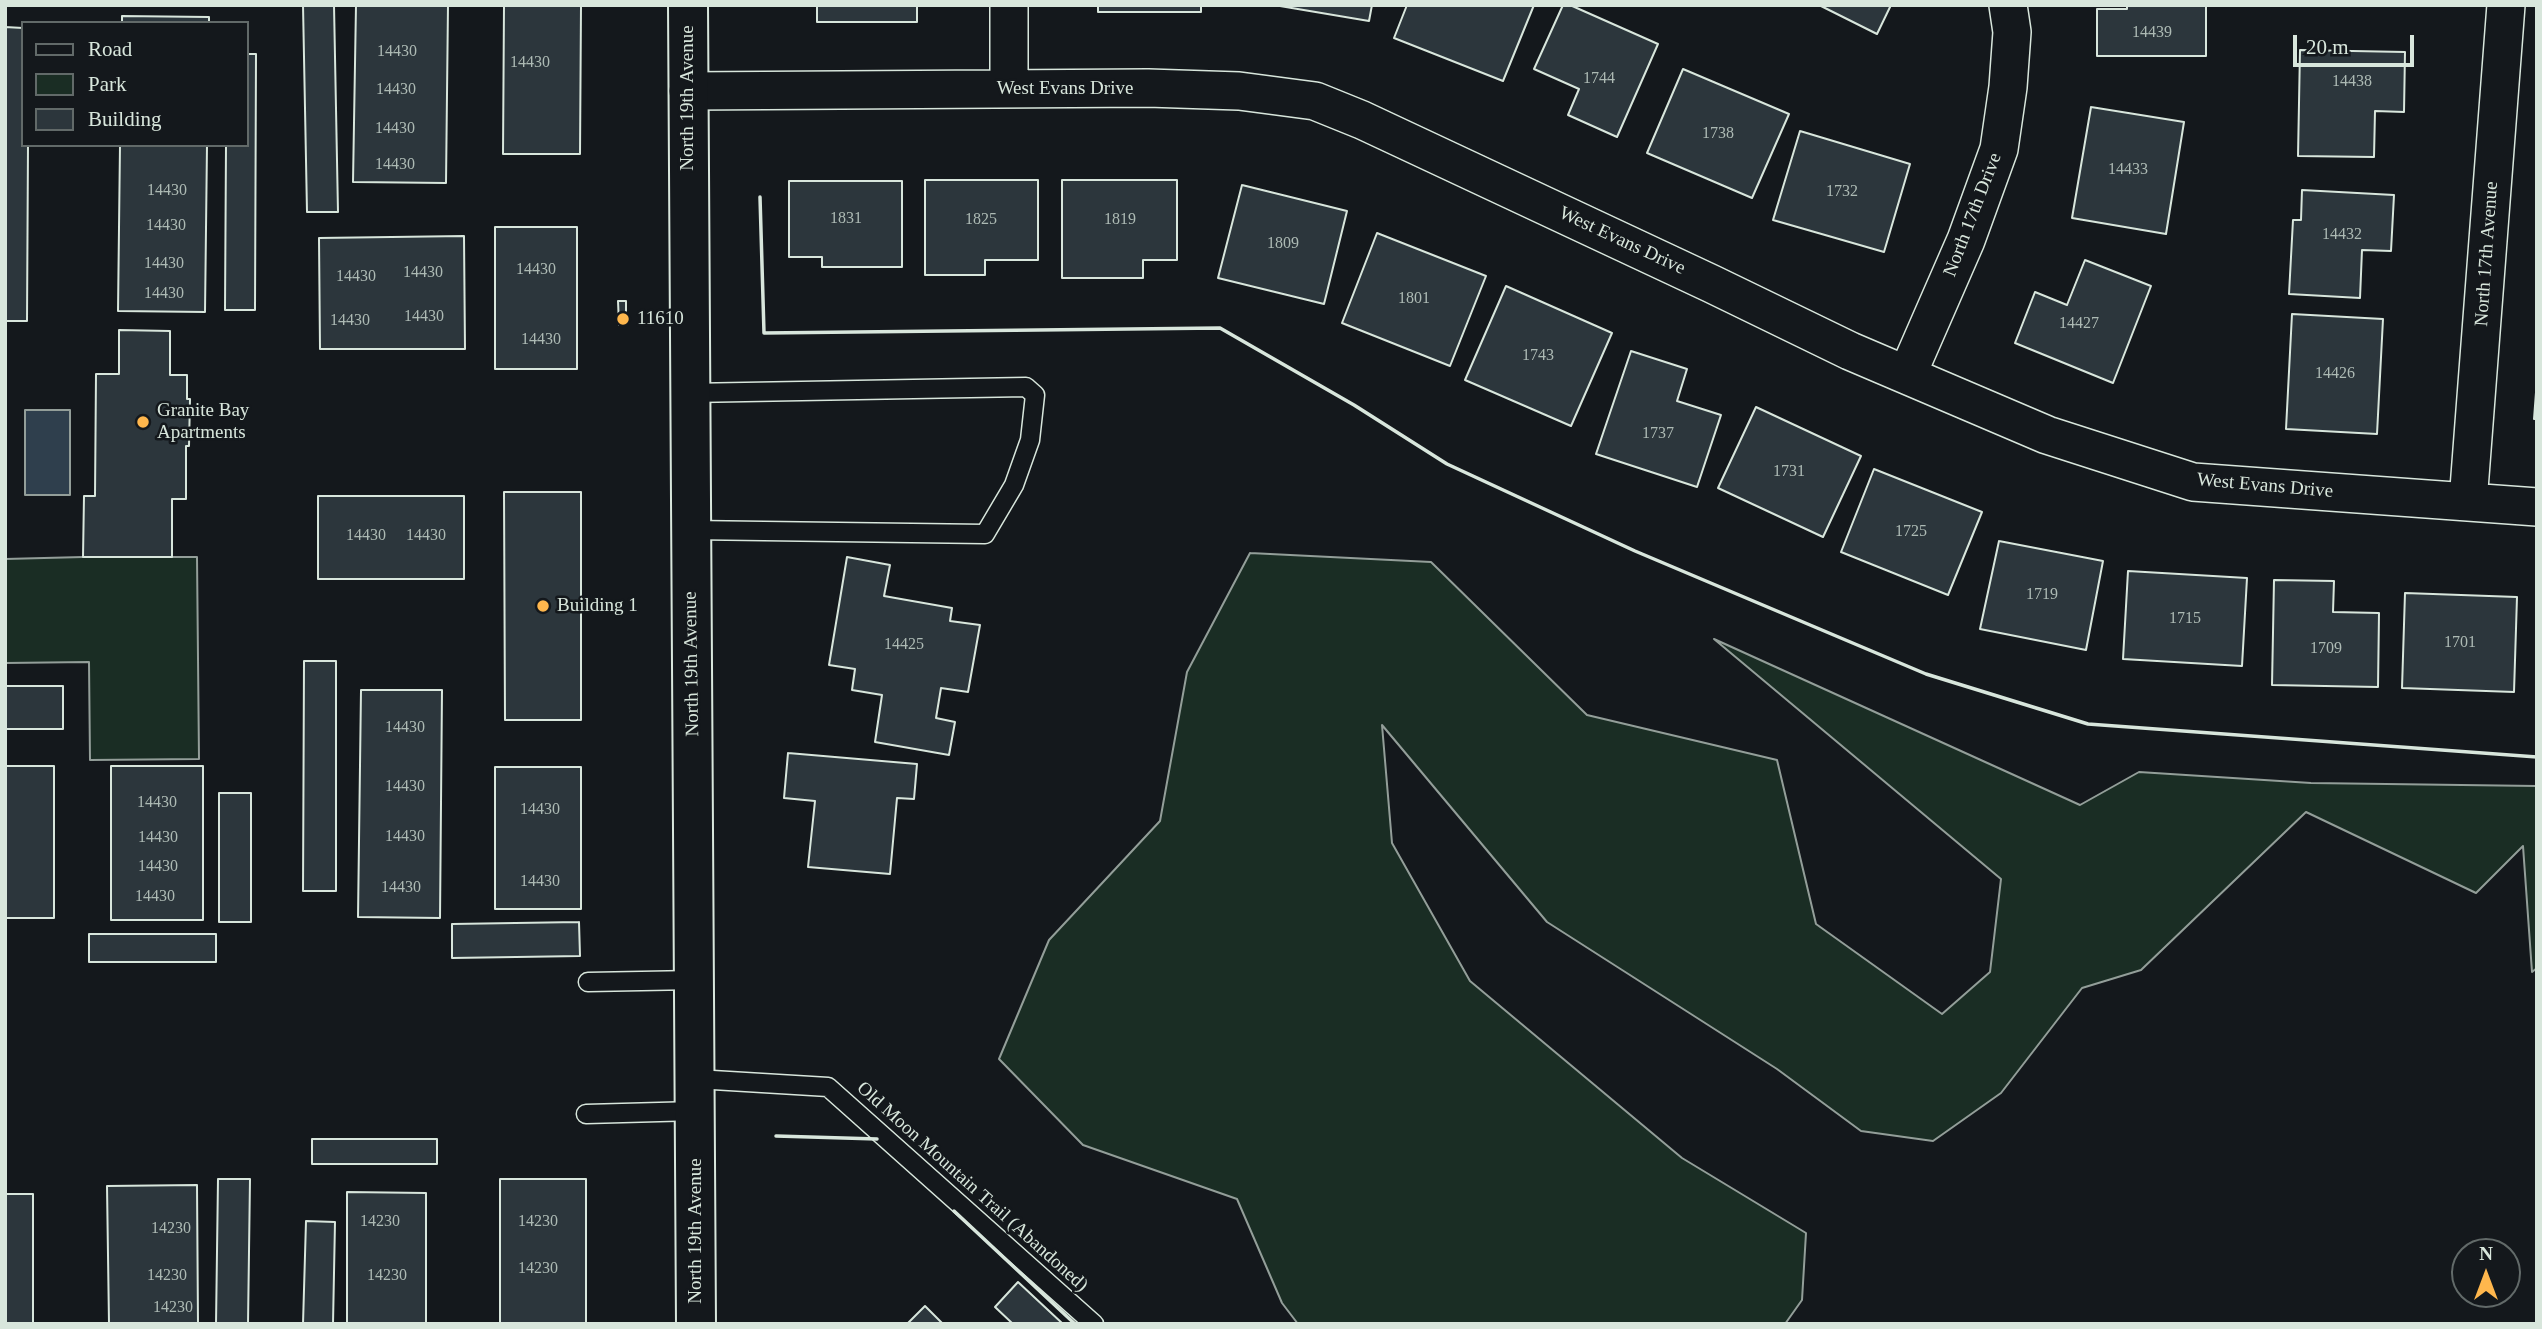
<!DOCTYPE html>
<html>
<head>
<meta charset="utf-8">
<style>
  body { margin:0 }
  #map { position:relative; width:2542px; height:1329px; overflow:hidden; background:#14181c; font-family:"Times New Roman",serif }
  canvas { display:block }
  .frame { position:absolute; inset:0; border:7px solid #d8e6dc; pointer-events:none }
  .legend { position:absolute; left:21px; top:21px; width:228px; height:126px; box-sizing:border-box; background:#14181c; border:2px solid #626a69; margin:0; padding:9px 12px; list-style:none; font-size:21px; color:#d8e6dc }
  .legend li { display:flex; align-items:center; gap:14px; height:35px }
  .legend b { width:35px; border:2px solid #626a69 }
  .north { position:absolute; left:2451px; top:1238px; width:70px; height:70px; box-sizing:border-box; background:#14181c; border:2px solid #626a69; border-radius:50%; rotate:0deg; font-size:19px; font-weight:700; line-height:28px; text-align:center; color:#d8e6dc }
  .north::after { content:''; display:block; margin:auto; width:24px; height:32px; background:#ffb74d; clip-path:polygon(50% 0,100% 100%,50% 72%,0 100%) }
  .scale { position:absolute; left:2293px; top:35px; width:121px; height:32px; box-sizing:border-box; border:4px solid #d8e6dc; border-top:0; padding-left:9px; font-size:21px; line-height:24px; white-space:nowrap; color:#d8e6dc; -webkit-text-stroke:5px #14181c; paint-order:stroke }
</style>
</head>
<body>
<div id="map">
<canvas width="2542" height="1329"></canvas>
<div class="frame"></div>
<ul class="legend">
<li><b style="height:9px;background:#14181c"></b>Road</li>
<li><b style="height:19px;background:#1a2d24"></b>Park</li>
<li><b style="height:19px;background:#2c363c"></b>Building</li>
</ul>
<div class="north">N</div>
<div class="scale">20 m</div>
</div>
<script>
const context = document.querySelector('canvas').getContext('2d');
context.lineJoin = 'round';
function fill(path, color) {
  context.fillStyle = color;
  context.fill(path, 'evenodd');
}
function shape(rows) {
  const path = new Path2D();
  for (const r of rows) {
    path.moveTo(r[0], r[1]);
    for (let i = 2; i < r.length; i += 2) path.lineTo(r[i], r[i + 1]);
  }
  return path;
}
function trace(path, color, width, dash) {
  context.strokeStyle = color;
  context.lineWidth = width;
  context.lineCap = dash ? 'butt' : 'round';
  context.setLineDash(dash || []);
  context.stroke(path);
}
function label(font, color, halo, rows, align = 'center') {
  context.font = font + ' "Times New Roman",serif';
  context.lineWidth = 5;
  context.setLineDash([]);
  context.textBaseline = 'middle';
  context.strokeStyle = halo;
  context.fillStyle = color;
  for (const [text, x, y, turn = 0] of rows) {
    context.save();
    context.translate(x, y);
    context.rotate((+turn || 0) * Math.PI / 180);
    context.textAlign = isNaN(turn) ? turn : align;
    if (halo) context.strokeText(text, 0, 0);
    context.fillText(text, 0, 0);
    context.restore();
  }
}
const green = shape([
  [1250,553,1431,562,1587,715,1777,760,1816,924,1942,1014,1990,972,2001,879,1714,639,2080,805,2139,772,2311,783,2537,786,2537,968,2532,972,2523,846,2476,893,2306,812,2141,970,2082,988,2001,1093,1933,1141,1861,1131,1777,1069,1547,922,1382,725,1392,843,1470,981,1682,1158,1806,1233,1802,1300,1785,1324,1298,1324,1282,1303,1237,1199,1083,1145,999,1059,1049,940,1160,821,1187,672,1250,553],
  [83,557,197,557,199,759,90,760,89,662,5,663,5,559,83,557]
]);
fill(green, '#1a2d24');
trace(green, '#939e99', 2);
const water = shape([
  [25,410,70,410,70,495,25,495,25,410]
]);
fill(water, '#2f3f4d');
trace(water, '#939e99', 2);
const building = shape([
  [303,5,334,5,338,212,307,212,303,5],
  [356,5,448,5,446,183,353,182,356,5],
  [504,5,581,5,580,154,503,154,504,5],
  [817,5,917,5,917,22,817,22,817,5],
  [1098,5,1201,5,1201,12,1098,12,1098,5],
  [1274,5,1372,5,1369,21,1274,5],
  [1407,5,1534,5,1503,81,1394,38,1407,5],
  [1563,5,1570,5,1658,44,1617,137,1568,115,1579,89,1534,69,1563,5],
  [1819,5,1891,5,1877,34,1819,5],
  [2127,5,2206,5,2206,56,2097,56,2097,9,2127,9,2127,5],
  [122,16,209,17,209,23,122,23,122,16],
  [5,27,23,28,23,145,28,145,27,321,5,321,5,27],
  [2300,50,2405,52,2404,112,2375,111,2374,157,2298,156,2300,50],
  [247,54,256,54,255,310,225,310,226,145,247,145,247,54],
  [1683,69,1789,114,1752,198,1647,153,1683,69],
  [2091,107,2184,122,2166,234,2072,218,2091,107],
  [1800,131,1910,164,1884,252,1773,220,1800,131],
  [120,145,207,145,205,312,118,311,120,145],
  [925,180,1038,180,1038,260,985,260,985,275,925,275,925,180],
  [1062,180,1177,180,1177,260,1143,260,1143,278,1062,278,1062,180],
  [789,181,902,181,902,267,822,267,822,257,789,257,789,181],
  [1242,185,1347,211,1324,304,1218,278,1242,185],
  [2302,190,2394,195,2391,251,2362,250,2360,298,2289,294,2293,220,2301,220,2302,190],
  [495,227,577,227,577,369,495,369,495,227],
  [1377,233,1486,276,1450,366,1342,323,1377,233],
  [464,236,465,349,320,349,319,238,464,236],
  [2085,260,2151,286,2113,383,2015,343,2035,292,2067,305,2085,260],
  [1506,286,1612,333,1571,426,1465,380,1506,286],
  [618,301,626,301,626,325,619,325,618,301],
  [2292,314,2383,319,2377,434,2286,429,2292,314],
  [119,330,170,331,170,375,187,375,187,399,190,399,189,446,186,446,186,499,172,499,172,557,83,557,84,496,95,496,96,374,119,374,119,330],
  [1631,351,1687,369,1677,401,1721,415,1697,487,1596,454,1631,351],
  [2537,379,2537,419,2534,419,2537,379],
  [1756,407,1861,456,1823,537,1718,488,1756,407],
  [1874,469,1982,512,1948,595,1841,552,1874,469],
  [504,492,581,492,581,720,505,720,504,492],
  [318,496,464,496,464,579,318,579,318,496],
  [1999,541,2103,561,2086,650,1980,629,1999,541],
  [847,557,890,565,884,596,952,608,950,621,980,625,968,692,941,688,936,718,955,722,949,755,875,742,882,695,852,690,855,669,829,665,847,557],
  [2128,571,2247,578,2242,666,2123,659,2128,571],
  [2274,580,2334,581,2333,612,2379,613,2378,687,2272,685,2274,580],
  [2405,593,2517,597,2514,692,2402,688,2405,593],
  [304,661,336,661,336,891,303,891,304,661],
  [5,686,63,686,63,729,5,729,5,686],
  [361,690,442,690,440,918,358,917,361,690],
  [788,753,917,764,914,799,897,798,890,874,808,867,815,801,784,798,788,753],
  [5,766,54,766,54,918,5,918,5,766],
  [111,766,203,766,203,920,111,920,111,766],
  [495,767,581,767,581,909,495,909,495,767],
  [219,793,251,793,251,922,219,922,219,793],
  [579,922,580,956,452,958,452,924,579,922],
  [89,934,216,934,216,962,89,962,89,934],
  [312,1139,437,1139,437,1164,312,1164,312,1139],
  [218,1179,250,1179,248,1324,216,1324,218,1179],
  [500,1179,586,1179,586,1324,500,1324,500,1179],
  [197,1185,198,1324,109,1324,107,1186,197,1185],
  [347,1192,426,1193,426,1324,347,1324,347,1192],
  [5,1194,33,1194,33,1324,5,1324,5,1194],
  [306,1221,335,1222,333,1324,303,1324,306,1221],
  [1018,1282,1063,1324,1013,1324,995,1307,1018,1282],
  [925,1306,943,1324,907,1324,925,1306]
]);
fill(building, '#2c363c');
trace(building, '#d8e6dc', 2);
const service = shape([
  [689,393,1026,387,1035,395,1030,440,1014,485,985,534,690,530],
  [588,982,695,980],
  [696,1079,828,1087,1094,1324],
  [586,1114,696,1111]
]);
const minor = shape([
  [1009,89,1009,5],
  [688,91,1148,88,1239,91,1315,101,1362,120,1712,284,1850,351,2047,435,2193,482,2537,507],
  [1907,375,1966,240,1999,149,2008,87,2012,32,2008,5],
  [2468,502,2506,5]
]);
const primary = shape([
  [688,5,696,1324]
]);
trace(service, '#d8e6dc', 21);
trace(minor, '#d8e6dc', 40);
trace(primary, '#d8e6dc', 42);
trace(service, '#14181c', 18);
trace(minor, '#14181c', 37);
trace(primary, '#14181c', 38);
trace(shape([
  [760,197,764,333,1220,328,1354,405,1447,464,1635,551,1926,674,2088,724,2537,757],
  [776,1136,877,1139],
  [954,1211,1075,1324]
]), '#d8e6dc', 3.5);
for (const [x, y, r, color] of [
  [623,319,7,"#ffb74d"],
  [143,422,7,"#ffb74d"],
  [543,606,7,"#ffb74d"]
]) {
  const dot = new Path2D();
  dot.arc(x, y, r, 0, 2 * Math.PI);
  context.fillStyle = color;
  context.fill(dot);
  trace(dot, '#14181c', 2.5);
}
label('16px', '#adbab4', null, [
  ["14439",2152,33],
  ["14430",397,52],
  ["14430",530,63],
  ["1744",1599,79],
  ["14438",2352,82],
  ["14430",396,90],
  ["14430",395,129],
  ["1738",1718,134],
  ["14430",395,165],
  ["14433",2128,170],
  ["14430",167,191],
  ["1732",1842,192],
  ["1831",846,219],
  ["1825",981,220],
  ["1819",1120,220],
  ["14430",166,226],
  ["14432",2342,235],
  ["1809",1283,244],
  ["14430",164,264],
  ["14430",536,270],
  ["14430",423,273],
  ["14430",356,277],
  ["14430",164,294],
  ["1801",1414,299],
  ["14430",424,317],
  ["14430",350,321],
  ["14427",2079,324],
  ["14430",541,340],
  ["1743",1538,356],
  ["14426",2335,374],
  ["1737",1658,434],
  ["1731",1789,472],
  ["1725",1911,532],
  ["14430",366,536],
  ["14430",426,536],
  ["1719",2042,595],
  ["1715",2185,619],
  ["1701",2460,643],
  ["14425",904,645],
  ["1709",2326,649],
  ["14430",405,728],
  ["14430",405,787],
  ["14430",157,803],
  ["14430",540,810],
  ["14430",405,837],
  ["14430",158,838],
  ["14430",158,867],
  ["14430",540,882],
  ["14430",401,888],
  ["14430",155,897],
  ["14230",380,1222],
  ["14230",538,1222],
  ["14230",171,1229],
  ["14230",538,1269],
  ["14230",167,1276],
  ["14230",387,1276],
  ["14230",173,1308]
]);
label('19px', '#d8e6dc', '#14181c', [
  ["West Evans Drive",1065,89],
  ["North 19th Avenue",688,98,-90],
  ["North 17th Drive",1973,215,-69],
  ["West Evans Drive",1622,241,25],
  ["North 17th Avenue",2487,254,-86],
  ["West Evans Drive",2265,486,5],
  ["North 19th Avenue",692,664,-91],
  ["Old Moon Mountain Trail (Abandoned)",972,1187,42],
  ["North 19th Avenue",696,1231,-90]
]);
label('19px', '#d8e6dc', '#14181c', [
  ["11610",637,319],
  ["Granite Bay",157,411],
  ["Apartments",157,433],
  ["Building 1",557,606]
], 'left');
</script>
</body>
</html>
